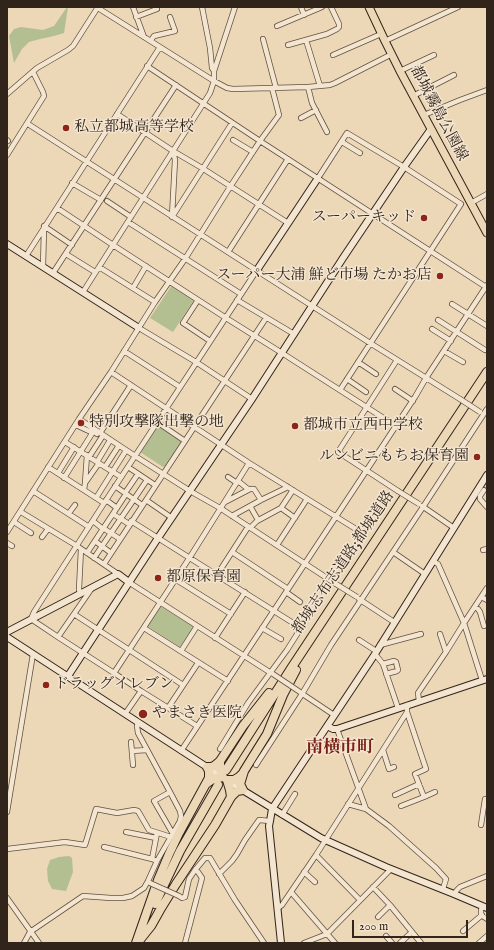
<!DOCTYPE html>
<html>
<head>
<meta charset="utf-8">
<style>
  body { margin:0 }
  #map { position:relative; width:494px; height:950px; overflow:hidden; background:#ecd7b6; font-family:"IM FELL English",serif }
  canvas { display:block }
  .frame { position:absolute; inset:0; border:8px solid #31241b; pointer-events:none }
  .scale { position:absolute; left:352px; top:920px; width:116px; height:18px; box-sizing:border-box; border:2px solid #31241b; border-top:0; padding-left:5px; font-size:12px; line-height:14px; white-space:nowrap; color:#31241b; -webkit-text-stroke:3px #f3e5d0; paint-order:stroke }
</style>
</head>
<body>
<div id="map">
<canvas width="494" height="950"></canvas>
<div class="frame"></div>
<div class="scale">200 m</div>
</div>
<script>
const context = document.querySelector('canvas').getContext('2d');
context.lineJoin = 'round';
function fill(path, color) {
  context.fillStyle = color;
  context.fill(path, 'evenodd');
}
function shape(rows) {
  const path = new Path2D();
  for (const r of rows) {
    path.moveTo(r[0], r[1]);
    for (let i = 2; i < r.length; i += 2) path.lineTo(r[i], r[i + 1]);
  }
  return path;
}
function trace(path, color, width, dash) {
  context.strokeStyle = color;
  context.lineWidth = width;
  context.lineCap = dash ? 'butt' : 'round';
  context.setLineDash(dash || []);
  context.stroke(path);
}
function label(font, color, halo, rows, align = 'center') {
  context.font = font + ' "IM FELL English","Noto Serif JP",serif';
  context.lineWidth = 3;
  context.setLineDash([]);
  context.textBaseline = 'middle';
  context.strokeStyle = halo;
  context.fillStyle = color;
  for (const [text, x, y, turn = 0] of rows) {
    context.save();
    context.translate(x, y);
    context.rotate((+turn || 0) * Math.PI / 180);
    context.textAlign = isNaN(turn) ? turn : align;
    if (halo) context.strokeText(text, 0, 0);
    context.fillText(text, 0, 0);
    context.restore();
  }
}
fill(shape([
  [67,7,68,7,64,33,54,36,40,39,29,42,22,49,14,63,9,36,14,29,21,27,43,30,54,26],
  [172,285,194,300,173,332,150,318],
  [158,424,183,440,166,466,163,467,140,452],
  [160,606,194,627,180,647,147,626],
  [69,856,72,858,73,872,66,891,52,889,48,881,47,869,50,860,59,857]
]), '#b4bf91');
const street = shape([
  [133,7,144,37],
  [202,7,210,48,212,68,214,71],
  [301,7,304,15],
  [98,8,214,81,227,88,233,89,308,87,330,85,335,83,392,54],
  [136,17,157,9],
  [277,26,322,7],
  [263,39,276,88],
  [151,40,154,36,175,31,170,17],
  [306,40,320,86],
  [385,41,458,7],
  [288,45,327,34,337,29,339,27,339,24,331,7],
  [333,55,381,34],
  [147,66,260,141,486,287],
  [400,71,434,55],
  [308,87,312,103,327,132],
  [7,94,37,68,68,50,73,46,98,7],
  [413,96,454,75],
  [117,114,173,151,202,168,288,223],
  [424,115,460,100,487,90],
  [301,118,316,110],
  [28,124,370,343,460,399],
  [7,140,8,141],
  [233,140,253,152],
  [342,142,360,153],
  [7,155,44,96,43,92,33,72],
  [318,178,347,133,404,167,461,204,340,390],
  [72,183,101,200],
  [107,201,131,217],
  [471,203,487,194],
  [57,208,113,245,226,318,282,353,396,426],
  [172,216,175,160,173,151],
  [172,217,232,123],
  [128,222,241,294],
  [44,226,72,245],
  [228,252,288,159],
  [66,254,95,272],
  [26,256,160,47],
  [43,267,44,228],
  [99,267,155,302],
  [53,273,176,85],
  [133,288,146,266],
  [83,292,210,93,214,81,214,71,216,65,235,7],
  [198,300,183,323,210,341],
  [237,300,294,334],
  [452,304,487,326],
  [438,320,485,350],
  [139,328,196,362,252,399],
  [432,329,451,341],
  [124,351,180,387],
  [444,351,463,362],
  [397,360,338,452,398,491],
  [358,362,376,374],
  [111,372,249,463,364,534],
  [347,379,366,392],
  [395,389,413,401],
  [79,419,135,456,190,491,220,508,336,584],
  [157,422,185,441],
  [76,425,91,432,94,432,97,434],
  [100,433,131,385],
  [65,442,121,477],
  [89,457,102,437],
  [97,462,109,442],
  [249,463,190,557,114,673,58,637,31,619,34,612,99,511,257,270],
  [48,467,104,503],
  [105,467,118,447],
  [128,467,155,485],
  [58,473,74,447],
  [228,477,237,483],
  [64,478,93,432],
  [85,483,87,455],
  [115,486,142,505],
  [84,490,85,483,99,463],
  [293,490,281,508,295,518],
  [484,490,480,496,480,499,487,507],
  [33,491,89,527],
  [125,493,138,474],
  [96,498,125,452],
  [106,500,117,508],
  [146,500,172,518],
  [261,500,288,487],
  [225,502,250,489],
  [250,506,258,520],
  [422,506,454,528],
  [21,512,77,546,118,574],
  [69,513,75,505],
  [113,514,129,524],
  [232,516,261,500,254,489,248,489,238,481],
  [93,521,103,529],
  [131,521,301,628,287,650,248,703,220,749],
  [14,522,31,533],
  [103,528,120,539],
  [250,528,257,521,281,508],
  [7,532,79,419,111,372,155,302,185,259,230,187,260,141,279,115,272,88],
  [42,537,48,529],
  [95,541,111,553],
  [7,543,12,546],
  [277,545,307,499],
  [483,550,487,549],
  [232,552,288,589],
  [393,552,425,574],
  [87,553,126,494],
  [94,558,147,480],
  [433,561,438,564,464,623,482,680],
  [104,564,266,318],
  [217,575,248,527],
  [175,579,231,614],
  [130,583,271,673],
  [286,592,300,602],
  [80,594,79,589,81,549],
  [481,597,487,600],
  [359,599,394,622],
  [475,607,478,609,480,612,484,626],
  [74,614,183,685],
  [144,628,228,681],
  [262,628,281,639],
  [440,634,446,652],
  [58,637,92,588],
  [215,638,245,592],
  [359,640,376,651],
  [380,645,421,634],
  [181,651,197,626],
  [375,654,383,664,398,708],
  [383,664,394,661,396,662,398,670,397,671,386,674],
  [114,673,141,691,197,726],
  [301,693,334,715],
  [419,701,418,693,446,652,464,623,487,588],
  [168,708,198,663],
  [125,714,141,691],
  [138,723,137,726,138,733,170,792,180,811,181,816,180,821,157,861],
  [337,729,366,809],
  [131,742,133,765],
  [383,750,389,769,394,767],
  [132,751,147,750],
  [181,751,415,397,426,378,487,285],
  [256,765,302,694,331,645,423,507,487,409],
  [170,792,154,801,173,834],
  [395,795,419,784],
  [424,797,435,792],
  [348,804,366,809,389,826,436,868,446,879,443,889],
  [401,806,424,797,415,774,426,769,407,712],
  [7,812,33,654],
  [282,815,295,794],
  [481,825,485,799,487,800],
  [126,832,156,838],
  [104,847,152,859],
  [7,849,65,842,85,845,96,809,117,813,134,810,138,811,149,830,171,837],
  [316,855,360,900],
  [304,872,315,882],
  [219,874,232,861,237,854,245,840,259,820,270,821],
  [373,887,390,905,421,943],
  [291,892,335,943],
  [454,894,457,890,460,887,487,876],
  [179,896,182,898,185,897,189,879,195,870],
  [7,898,39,943],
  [483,906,481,910,481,915,487,919],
  [278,908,282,905,316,855,407,712,407,705],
  [378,917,390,905],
  [463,931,482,915],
  [386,936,392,943],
  [24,943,30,932,83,896,111,898,123,898,132,896,144,888,148,881,157,861,152,859,157,833],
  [185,943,202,878,198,872,195,870,205,858,210,858,235,900,264,943],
  [304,943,327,934,391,869],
  [400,943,412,932],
  [479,943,487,936]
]);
const secondary = shape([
  [7,244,139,328],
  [257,270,318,178],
  [7,632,118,574,130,583],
  [7,637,236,786,321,838,386,867,454,894,487,908],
  [68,676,158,538,252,399,343,258,404,167,431,129],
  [327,726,333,729,337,729,487,679],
  [281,943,269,826,270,821,272,809,375,654,487,475]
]);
const primary = shape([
  [369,7,385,41,400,71,487,233]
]);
const highway = shape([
  [226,770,292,667,487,372],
  [206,784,213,779,223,777,220,770,220,761],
  [231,797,230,790,227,780,234,780,239,777,243,773],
  [155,904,180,851,218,785],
  [139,941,151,926,160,910,176,884,215,825,231,797,237,791,243,790,240,784,244,771,267,734,283,695,296,670],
  [136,943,158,880,169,854,179,833,209,778,209,771,207,767,211,767,214,766,220,761,243,726,269,693]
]);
trace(street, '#605142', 6);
trace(secondary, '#31241b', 8);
trace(primary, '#31241b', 9);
trace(highway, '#31241b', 10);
trace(street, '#f3e5d0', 4.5);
trace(secondary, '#f3e5d0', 6);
trace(primary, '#ecd7b6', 7);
trace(highway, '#ecd7b6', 8);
const streetBridge = shape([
  [460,399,480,412],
  [398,491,419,504],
  [336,584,357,597],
  [273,674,300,692],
  [150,883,179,896]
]);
trace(streetBridge, '#605142', 6, []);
trace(streetBridge, '#f3e5d0', 4.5);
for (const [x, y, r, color] of [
  [66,128,4,"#8f2418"],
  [424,218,4,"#8f2418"],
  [440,276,4,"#8f2418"],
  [81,423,4,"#8f2418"],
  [295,426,4,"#8f2418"],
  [477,457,4,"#8f2418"],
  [158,578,4,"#8f2418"],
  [46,685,4,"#8f2418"],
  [143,714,5,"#8f2418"]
]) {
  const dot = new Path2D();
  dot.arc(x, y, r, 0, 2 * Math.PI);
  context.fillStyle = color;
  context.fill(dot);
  trace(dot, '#f3e5d0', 1.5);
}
label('15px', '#31241b', '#f3e5d0', [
  ["都城霧島公園線",438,114,62],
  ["都城志布志道路;都城道路",344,563,-56]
]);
label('15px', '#31241b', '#f3e5d0', [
  ["私立都城高等学校",74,128],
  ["スーパーキッド",416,218,"right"],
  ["スーパー大浦 鮮ど市場 たかお店",432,276,"right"],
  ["特別攻撃隊出撃の地",89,423],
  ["都城市立西中学校",303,426],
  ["ルンビニもちお保育園",469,457,"right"],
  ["都原保育園",166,578],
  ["ドラッグイレブン",54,685],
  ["やまさき医院",152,714]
], 'left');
label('bold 17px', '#7a1f14', '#f3e5d0', [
  ["南横市町",340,749]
]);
</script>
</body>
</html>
